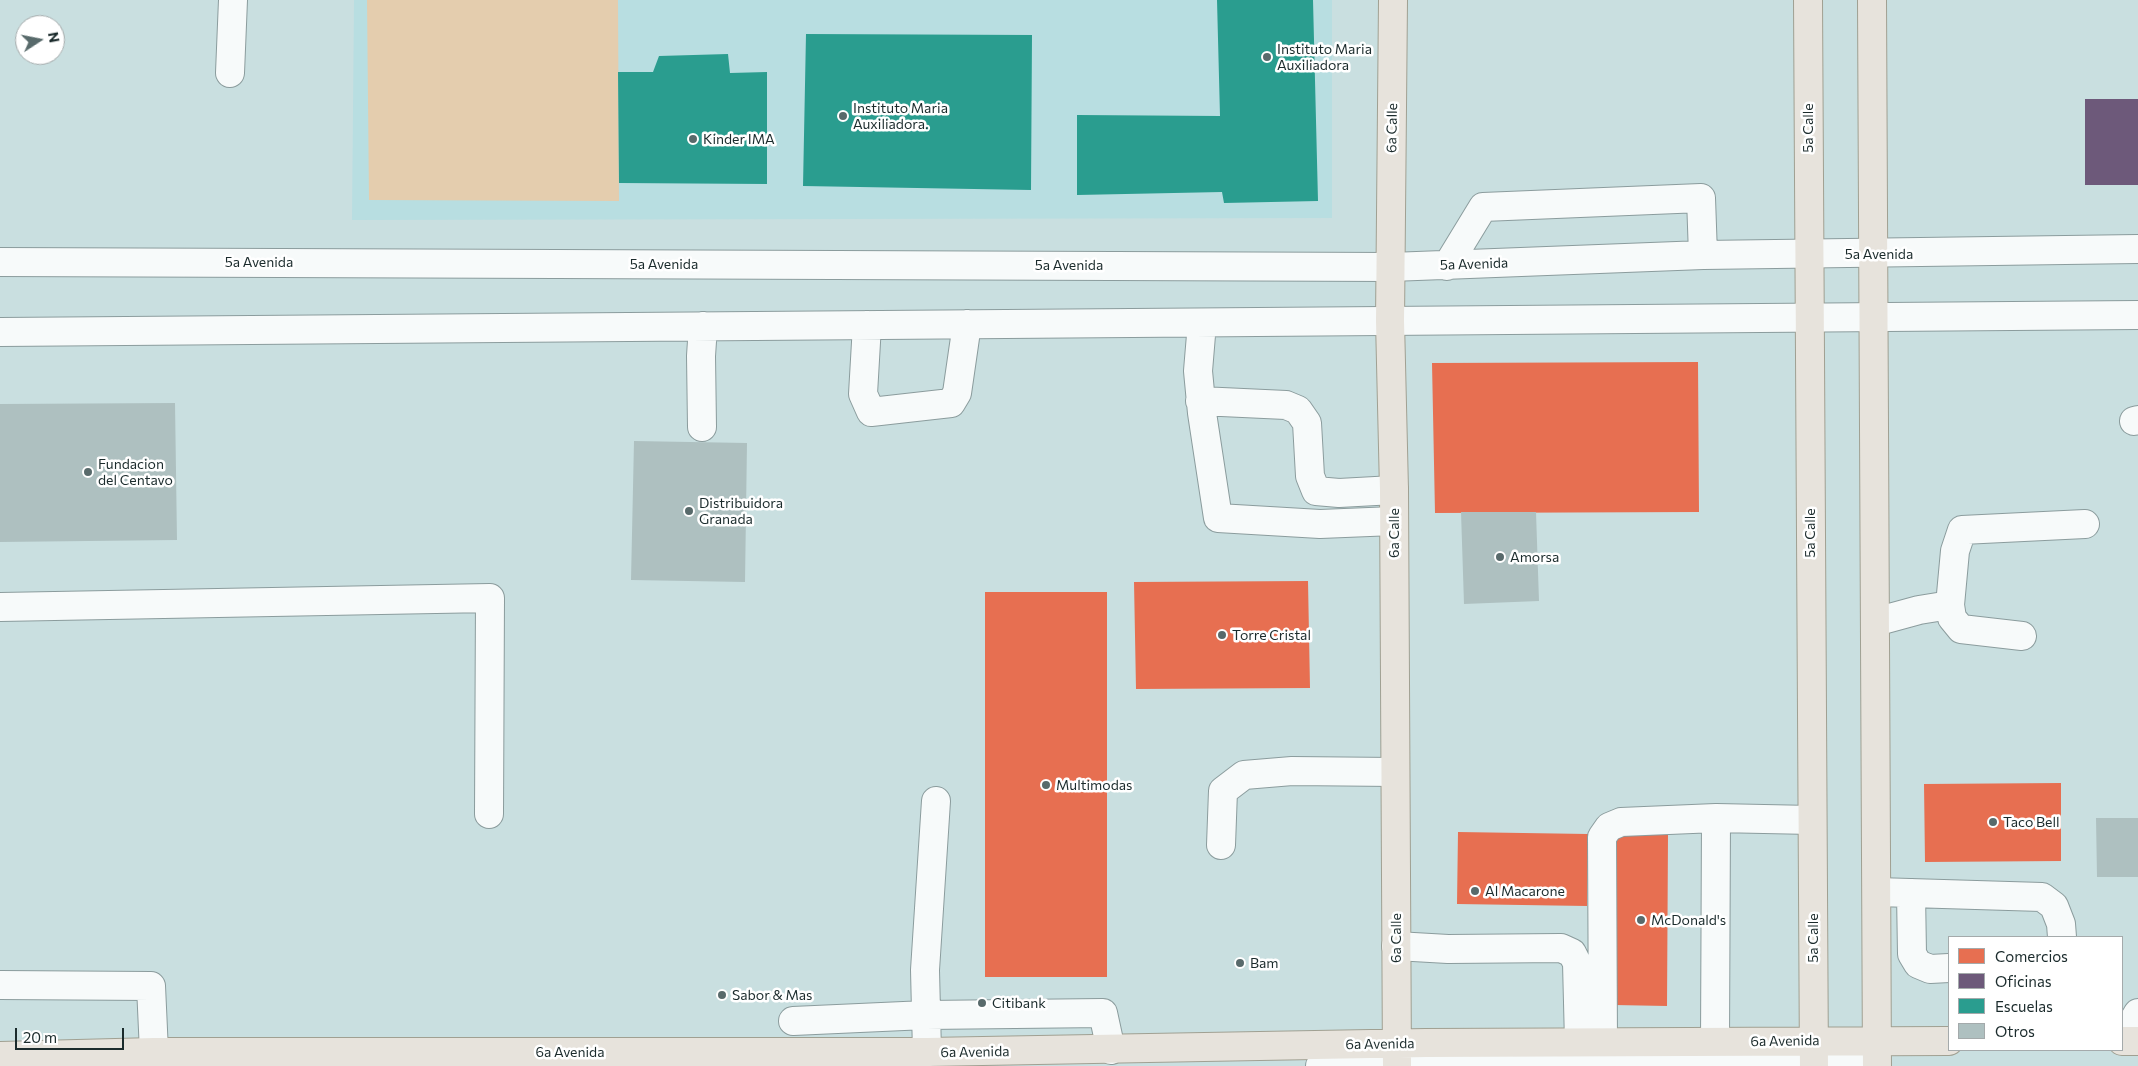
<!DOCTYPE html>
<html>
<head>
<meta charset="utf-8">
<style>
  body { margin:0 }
  #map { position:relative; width:2138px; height:1066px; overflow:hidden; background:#c9dfe0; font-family:Commissioner,sans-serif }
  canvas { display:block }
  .legend { position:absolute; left:1948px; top:936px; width:175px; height:115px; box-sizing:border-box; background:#fff; border:1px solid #a4aaab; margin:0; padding:6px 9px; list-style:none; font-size:15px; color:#1b2b2c }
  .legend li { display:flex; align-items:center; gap:10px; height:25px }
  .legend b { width:25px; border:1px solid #a4aaab }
  .north { position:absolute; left:15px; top:15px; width:50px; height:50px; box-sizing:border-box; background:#fff; border:1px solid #a4aaab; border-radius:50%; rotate:79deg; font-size:14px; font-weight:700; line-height:20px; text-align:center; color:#1b2b2c }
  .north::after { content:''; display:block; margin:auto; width:18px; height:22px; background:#586a6b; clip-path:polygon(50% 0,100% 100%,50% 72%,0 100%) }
  .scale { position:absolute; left:15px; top:1028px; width:109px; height:22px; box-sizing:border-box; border:2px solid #1b2b2c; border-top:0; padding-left:6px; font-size:15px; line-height:18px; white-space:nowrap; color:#1b2b2c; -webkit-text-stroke:4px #fff; paint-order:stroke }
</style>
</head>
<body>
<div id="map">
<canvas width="2138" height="1066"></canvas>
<ul class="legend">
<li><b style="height:14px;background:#e76f51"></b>Comercios</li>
<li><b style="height:14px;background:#6d597a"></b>Oficinas</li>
<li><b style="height:14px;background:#2a9d8f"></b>Escuelas</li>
<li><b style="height:14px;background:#aec0c0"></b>Otros</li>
</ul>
<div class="north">N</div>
<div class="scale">20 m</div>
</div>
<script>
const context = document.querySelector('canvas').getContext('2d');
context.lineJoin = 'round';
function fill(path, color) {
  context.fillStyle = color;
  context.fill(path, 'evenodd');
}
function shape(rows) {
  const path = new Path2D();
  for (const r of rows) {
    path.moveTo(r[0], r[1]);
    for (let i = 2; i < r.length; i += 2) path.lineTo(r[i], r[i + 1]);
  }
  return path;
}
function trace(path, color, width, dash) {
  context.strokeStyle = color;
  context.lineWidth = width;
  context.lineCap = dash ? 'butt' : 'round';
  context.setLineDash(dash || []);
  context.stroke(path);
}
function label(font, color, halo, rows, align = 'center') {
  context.font = font + ' Commissioner,sans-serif';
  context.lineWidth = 5;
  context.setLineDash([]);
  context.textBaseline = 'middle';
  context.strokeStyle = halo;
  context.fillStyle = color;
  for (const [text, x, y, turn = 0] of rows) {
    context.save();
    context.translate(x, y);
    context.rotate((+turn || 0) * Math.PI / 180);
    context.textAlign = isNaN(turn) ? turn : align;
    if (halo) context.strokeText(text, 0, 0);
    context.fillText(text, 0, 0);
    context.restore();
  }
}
fill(shape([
  [354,0,1332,0,1332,218,352,220]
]), '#b8dee1');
fill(shape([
  [367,0,618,0,619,201,369,200]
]), '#e4cdae');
fill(shape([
  [1698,362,1699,512,1435,513,1432,363],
  [1308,581,1310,688,1136,689,1134,582],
  [985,592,1107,592,1107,977,985,977],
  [2061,783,2061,861,1925,862,1924,784],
  [1458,832,1588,834,1587,906,1457,904],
  [1615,833,1668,835,1667,1006,1614,1005]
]), '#e76f51');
fill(shape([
  [2085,99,2138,99,2138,185,2085,185]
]), '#6d597a');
fill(shape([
  [1217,0,1313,0,1318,201,1224,203,1222,192,1077,195,1077,115,1220,116],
  [806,34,1032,35,1031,190,803,186],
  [728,54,730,73,767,72,767,184,619,183,618,72,653,72,659,56]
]), '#2a9d8f');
fill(shape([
  [175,403,177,540,0,542,0,404],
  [634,441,747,443,745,582,631,580],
  [1461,512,1536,512,1539,601,1464,604],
  [2096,818,2138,818,2138,877,2097,877]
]), '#aec0c0');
const minor = shape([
  [230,73,233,0],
  [0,262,1391,267,1703,255,2138,249],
  [1447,266,1483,207,1701,198,1703,255],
  [1202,323,1198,371,1202,413,1218,518,1320,524,1394,521],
  [867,325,863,394,871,412,951,403,957,393,967,324],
  [0,332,2138,315],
  [1200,401,1286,405,1298,410,1307,423,1310,476,1316,491,1339,493,1394,490],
  [2134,421,2138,420],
  [702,427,701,356,703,326],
  [1950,605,1952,618,1961,629,2022,636],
  [0,607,490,598,489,814],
  [1875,622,1919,610,1950,605,1955,551,1962,530,2085,524],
  [1221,845,1223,791,1244,775,1292,771,1395,772],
  [1877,892,2042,897,2054,906,2061,924,2062,937],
  [1911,893,1912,954,1918,964,1930,969,1949,968],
  [1396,946,1448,949,1561,948,1572,953,1577,963,1579,1042],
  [0,985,151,986,154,1052],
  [793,1021,926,1015,1103,1013,1111,1050],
  [2122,1040,2138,1013],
  [1603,1042,1602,837,1609,827,1621,822,1716,818,1812,820],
  [1715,1042,1716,818],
  [927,1052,925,970,936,801],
  [1320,1066,1856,1066]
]);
const major = shape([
  [1393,0,1390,321,1394,490,1397,1066],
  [1808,0,1814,1066],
  [1872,0,1877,1066],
  [2122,1041,2138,1041],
  [0,1056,154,1052,927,1052,1426,1043,1949,1041]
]);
trace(minor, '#8b9c9d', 30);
trace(major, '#a0a092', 30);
trace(minor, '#f7fafa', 28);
trace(major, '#e7e3dc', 28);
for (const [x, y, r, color] of [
  [1267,57,5,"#586a6b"],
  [843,116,5,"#586a6b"],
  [693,139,5,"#586a6b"],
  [88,472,5,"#586a6b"],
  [689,511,5,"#586a6b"],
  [1500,557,5,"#586a6b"],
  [1222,635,5,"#586a6b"],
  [1046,785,5,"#586a6b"],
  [1993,822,5,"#586a6b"],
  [1475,891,5,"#586a6b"],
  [1641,920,5,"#586a6b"],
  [1240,963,5,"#586a6b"],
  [722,995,5,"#586a6b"],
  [982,1003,5,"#586a6b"]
]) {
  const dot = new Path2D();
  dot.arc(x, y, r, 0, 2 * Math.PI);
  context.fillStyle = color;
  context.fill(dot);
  trace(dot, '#fff', 2);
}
label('14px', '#1b2b2c', '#fff', [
  ["Instituto Maria",1277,49],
  ["Auxiliadora",1277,65],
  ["Instituto Maria",853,108],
  ["Auxiliadora.",853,124],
  ["Kinder IMA",703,139],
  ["Fundacion",98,464],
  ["del Centavo",98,480],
  ["Distribuidora",699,503],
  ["Granada",699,519],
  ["Amorsa",1510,557],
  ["Torre Cristal",1232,635],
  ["Multimodas",1056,785],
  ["Taco Bell",2003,822],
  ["Al Macarone",1485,891],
  ["McDonald's",1651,920],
  ["Bam",1250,963],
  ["Sabor & Mas",732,995],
  ["Citibank",992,1003]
], 'left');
label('14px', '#1b2b2c', '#fff', [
  ["6a Calle",1392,128,-89],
  ["5a Calle",1808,128,-90],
  ["5a Avenida",1879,254],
  ["5a Avenida",259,262],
  ["5a Avenida",664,264],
  ["5a Avenida",1474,264,-2],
  ["5a Avenida",1069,265],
  ["6a Calle",1394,533,-90],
  ["5a Calle",1810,533,-90],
  ["6a Calle",1396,938,-90],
  ["5a Calle",1813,938,-90],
  ["6a Avenida",1785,1041,-1],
  ["6a Avenida",1380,1044,-1],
  ["6a Avenida",570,1052],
  ["6a Avenida",975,1052,-1]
]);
</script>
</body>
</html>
